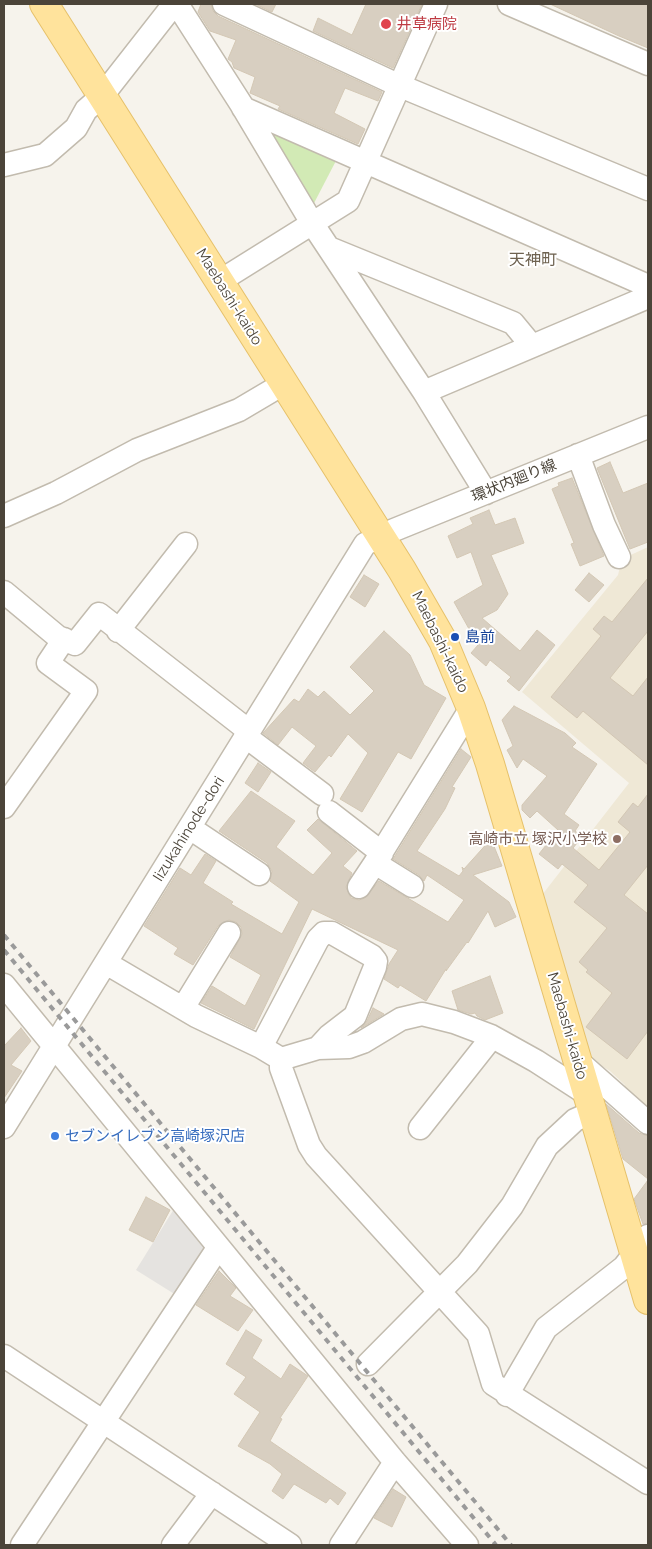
<!DOCTYPE html>
<html>
<head>
<meta charset="utf-8">
<style>
  body { margin:0 }
  #map { position:relative; width:652px; height:1549px; overflow:hidden; background:#f6f3ec; font-family:Raleway,sans-serif }
  canvas { display:block }
  .frame { position:absolute; inset:0; border:5px solid #4b4439; pointer-events:none }
</style>
</head>
<body>
<div id="map">
<canvas width="652" height="1549"></canvas>
<div class="frame"></div>
</div>
<script>
const context = document.querySelector('canvas').getContext('2d');
context.lineJoin = 'round';
function fill(path, color) {
  context.fillStyle = color;
  context.fill(path, 'evenodd');
}
function shape(rows) {
  const path = new Path2D();
  for (const r of rows) {
    path.moveTo(r[0], r[1]);
    for (let i = 2; i < r.length; i += 2) path.lineTo(r[i], r[i + 1]);
  }
  return path;
}
function trace(path, color, width, dash) {
  context.strokeStyle = color;
  context.lineWidth = width;
  context.lineCap = dash ? 'butt' : 'round';
  context.setLineDash(dash || []);
  context.stroke(path);
}
function label(font, color, halo, rows, align = 'center') {
  context.font = font + ' Raleway,"Noto Sans JP",sans-serif';
  context.lineWidth = 4;
  context.setLineDash([]);
  context.textBaseline = 'middle';
  context.strokeStyle = halo;
  context.fillStyle = color;
  for (const [text, x, y, turn = 0] of rows) {
    context.save();
    context.translate(x, y);
    context.rotate((+turn || 0) * Math.PI / 180);
    context.textAlign = isNaN(turn) ? turn : align;
    if (halo) context.strokeText(text, 0, 0);
    context.fillText(text, 0, 0);
    context.restore();
  }
}
fill(shape([
  [648,547,648,1117,620,1092,625,1085,610,1071,602,1066,591,1070,542,895,629,783,522,692,618,575,622,559]
]), '#efe8d6');
fill(shape([
  [283,131,339,155,312,207,270,140,273,135]
]), '#d2eab5');
fill(shape([
  [174,1209,208,1247,176,1295,136,1270]
]), '#e5e3e0');
const building = shape([
  [201,4,211,4,213,11,218,16,382,92,378,101,345,88,334,113,365,129,358,144,278,109,280,106,250,93,255,77,234,68,232,62,228,59,236,40,210,31,198,12,201,4],
  [255,4,276,4,272,12,255,4],
  [366,4,422,4,393,68,313,31,318,18,352,35,366,4],
  [550,4,648,4,648,48,619,36,550,4],
  [610,462,623,493,648,483,648,542,630,549,597,468,610,462],
  [572,478,604,556,580,566,571,544,574,543,552,489,559,486,558,483,572,478],
  [489,510,495,525,515,518,524,543,491,555,508,594,497,610,482,618,520,651,537,630,555,645,519,691,507,681,511,677,490,660,486,666,471,653,478,645,454,602,483,585,471,552,457,558,448,536,473,524,470,518,489,510],
  [589,573,604,585,589,602,575,590,589,573],
  [364,575,379,584,365,607,350,597,364,575],
  [648,578,648,631,610,678,633,696,648,677,648,765,583,711,577,718,551,697,601,636,593,629,604,616,612,622,648,578],
  [384,631,410,655,424,685,446,698,411,759,398,752,362,812,340,799,368,753,348,734,331,757,329,755,315,772,303,763,316,746,292,727,278,745,263,733,294,699,299,702,308,689,318,697,324,691,350,715,374,691,350,667,384,631],
  [514,706,565,733,576,743,572,747,597,764,564,814,579,825,575,831,582,837,573,848,599,870,630,832,618,822,633,803,638,807,648,794,648,865,624,895,648,914,648,1031,627,1059,586,1027,612,993,586,972,588,970,579,962,607,928,574,902,588,885,562,864,558,869,539,854,558,830,537,811,530,818,522,810,522,805,547,776,523,759,517,768,507,750,513,746,502,720,514,706],
  [461,749,471,757,452,787,455,788,445,809,417,851,459,876,463,871,462,867,464,869,491,839,502,866,473,875,509,902,516,917,495,927,488,911,468,943,467,942,446,971,446,969,426,1001,400,985,398,988,384,979,389,964,398,950,312,909,254,1029,201,1003,212,986,245,1006,261,975,230,957,242,934,241,927,236,922,229,920,218,926,193,965,174,954,178,948,144,926,180,868,191,875,205,854,216,861,203,883,233,902,231,904,282,934,299,902,270,881,272,871,267,863,219,831,251,791,295,821,276,847,313,875,332,853,307,830,318,819,357,851,343,866,352,873,346,887,351,898,359,900,365,898,379,881,448,922,464,900,427,875,424,881,419,875,393,859,461,749],
  [258,763,271,772,258,792,245,783,258,763],
  [490,976,503,1013,485,1020,477,1016,475,1013,471,1014,458,1010,452,991,490,976],
  [373,1008,384,1014,361,1028,367,1021,373,1008],
  [21,1028,31,1041,11,1065,22,1071,4,1098,4,1046,21,1028],
  [606,1104,639,1133,648,1136,648,1179,623,1159,606,1104],
  [648,1180,648,1223,643,1224,634,1199,648,1180],
  [146,1197,170,1210,153,1242,129,1230,146,1197],
  [219,1271,236,1288,230,1296,253,1310,238,1331,196,1305,219,1271],
  [246,1330,262,1340,252,1358,281,1379,290,1364,308,1376,280,1418,282,1419,270,1441,346,1493,338,1505,330,1498,326,1503,294,1484,283,1499,272,1491,282,1474,270,1464,238,1446,260,1412,234,1394,246,1377,226,1364,246,1330],
  [393,1489,406,1497,392,1527,374,1518,393,1489]
]);
fill(building, '#d8cfc1');
trace(building, '#d3c7b4', 1);
const minor = shape([
  [177,4,241,104,312,223,424,392,486,493],
  [224,4,398,85,648,189],
  [509,4,648,64],
  [243,108,648,286],
  [4,165,45,155,76,128,86,110,102,96,174,4],
  [329,248,513,323,532,346],
  [220,281,348,201,436,4],
  [424,392,648,297],
  [578,455,604,525,619,557],
  [4,516,56,493,137,450,239,410,283,384],
  [4,592,58,637,75,644,99,614,249,731],
  [118,631,186,544],
  [245,736,322,794],
  [4,807,86,691,48,663,64,639],
  [329,812,382,853],
  [190,828,259,874],
  [412,886,375,863,471,708],
  [359,887,375,863],
  [106,963,196,1016,261,1047,281,1059,318,1048,349,1047,363,1042,401,1019,422,1014,454,1022,491,1036,536,1061,587,1094],
  [4,985,395,1462,467,1545],
  [183,1008,229,933],
  [261,1047,318,939,324,933,332,933,372,956,376,961,375,967,355,1016,329,1036,318,1048],
  [281,1059,281,1068,309,1145,316,1156,478,1334,493,1384,648,1483],
  [578,1061,648,1123],
  [4,1127,365,544,394,530,648,427],
  [420,1128,492,1037],
  [4,1356,290,1545],
  [368,1364,467,1264,512,1206,547,1146,575,1120,593,1112],
  [507,1395,546,1328,624,1267,648,1236],
  [22,1545,218,1248],
  [173,1545,212,1493],
  [341,1545,395,1462]
]);
const major = shape([
  [44,4,402,570,443,641,471,708,490,764,648,1300]
]);
trace(minor, '#c2bbae', 25);
trace(major, '#e6c16a', 30);
trace(minor, '#fff', 22);
trace(major, '#ffe39c', 28);
trace(shape([
  [4,935,511,1545],
  [4,950,496,1545]
]), '#9a9a9a', 4, [6, 6]);
for (const [x, y, r, color] of [
  [386,24,6,"#e0444e"],
  [455,637,5,"#1a4fb4"],
  [617,839,5,"#8d6e63"],
  [55,1136,5,"#3f7fe0"]
]) {
  const dot = new Path2D();
  dot.arc(x, y, r, 0, 2 * Math.PI);
  context.fillStyle = color;
  context.fill(dot);
  trace(dot, '#fff', 2);
}
label('15px', '#be3a42', '#fff', [
  ["井草病院",397,24]
], 'left');
label('15px', '#4b4439', '#fff', [
  ["Maebashi-kaido",229,297,58],
  ["環状内廻り線",514,481,-22],
  ["Maebashi-kaido",440,642,64],
  ["Iizukahinode-dori",189,829,-58],
  ["Maebashi-kaido",567,1026,74]
]);
label('15px', '#164399', '#fff', [
  ["島前",465,637]
], 'left');
label('15px', '#785e54', '#fff', [
  ["高崎市立 塚沢小学校",607,839]
], 'right');
label('15px', '#366cbe', '#fff', [
  ["セブンイレブン高崎塚沢店",65,1136]
], 'left');
label('16px', '#6e6250', '#fff', [
  ["天神町",533,260]
]);
</script>
</body>
</html>
